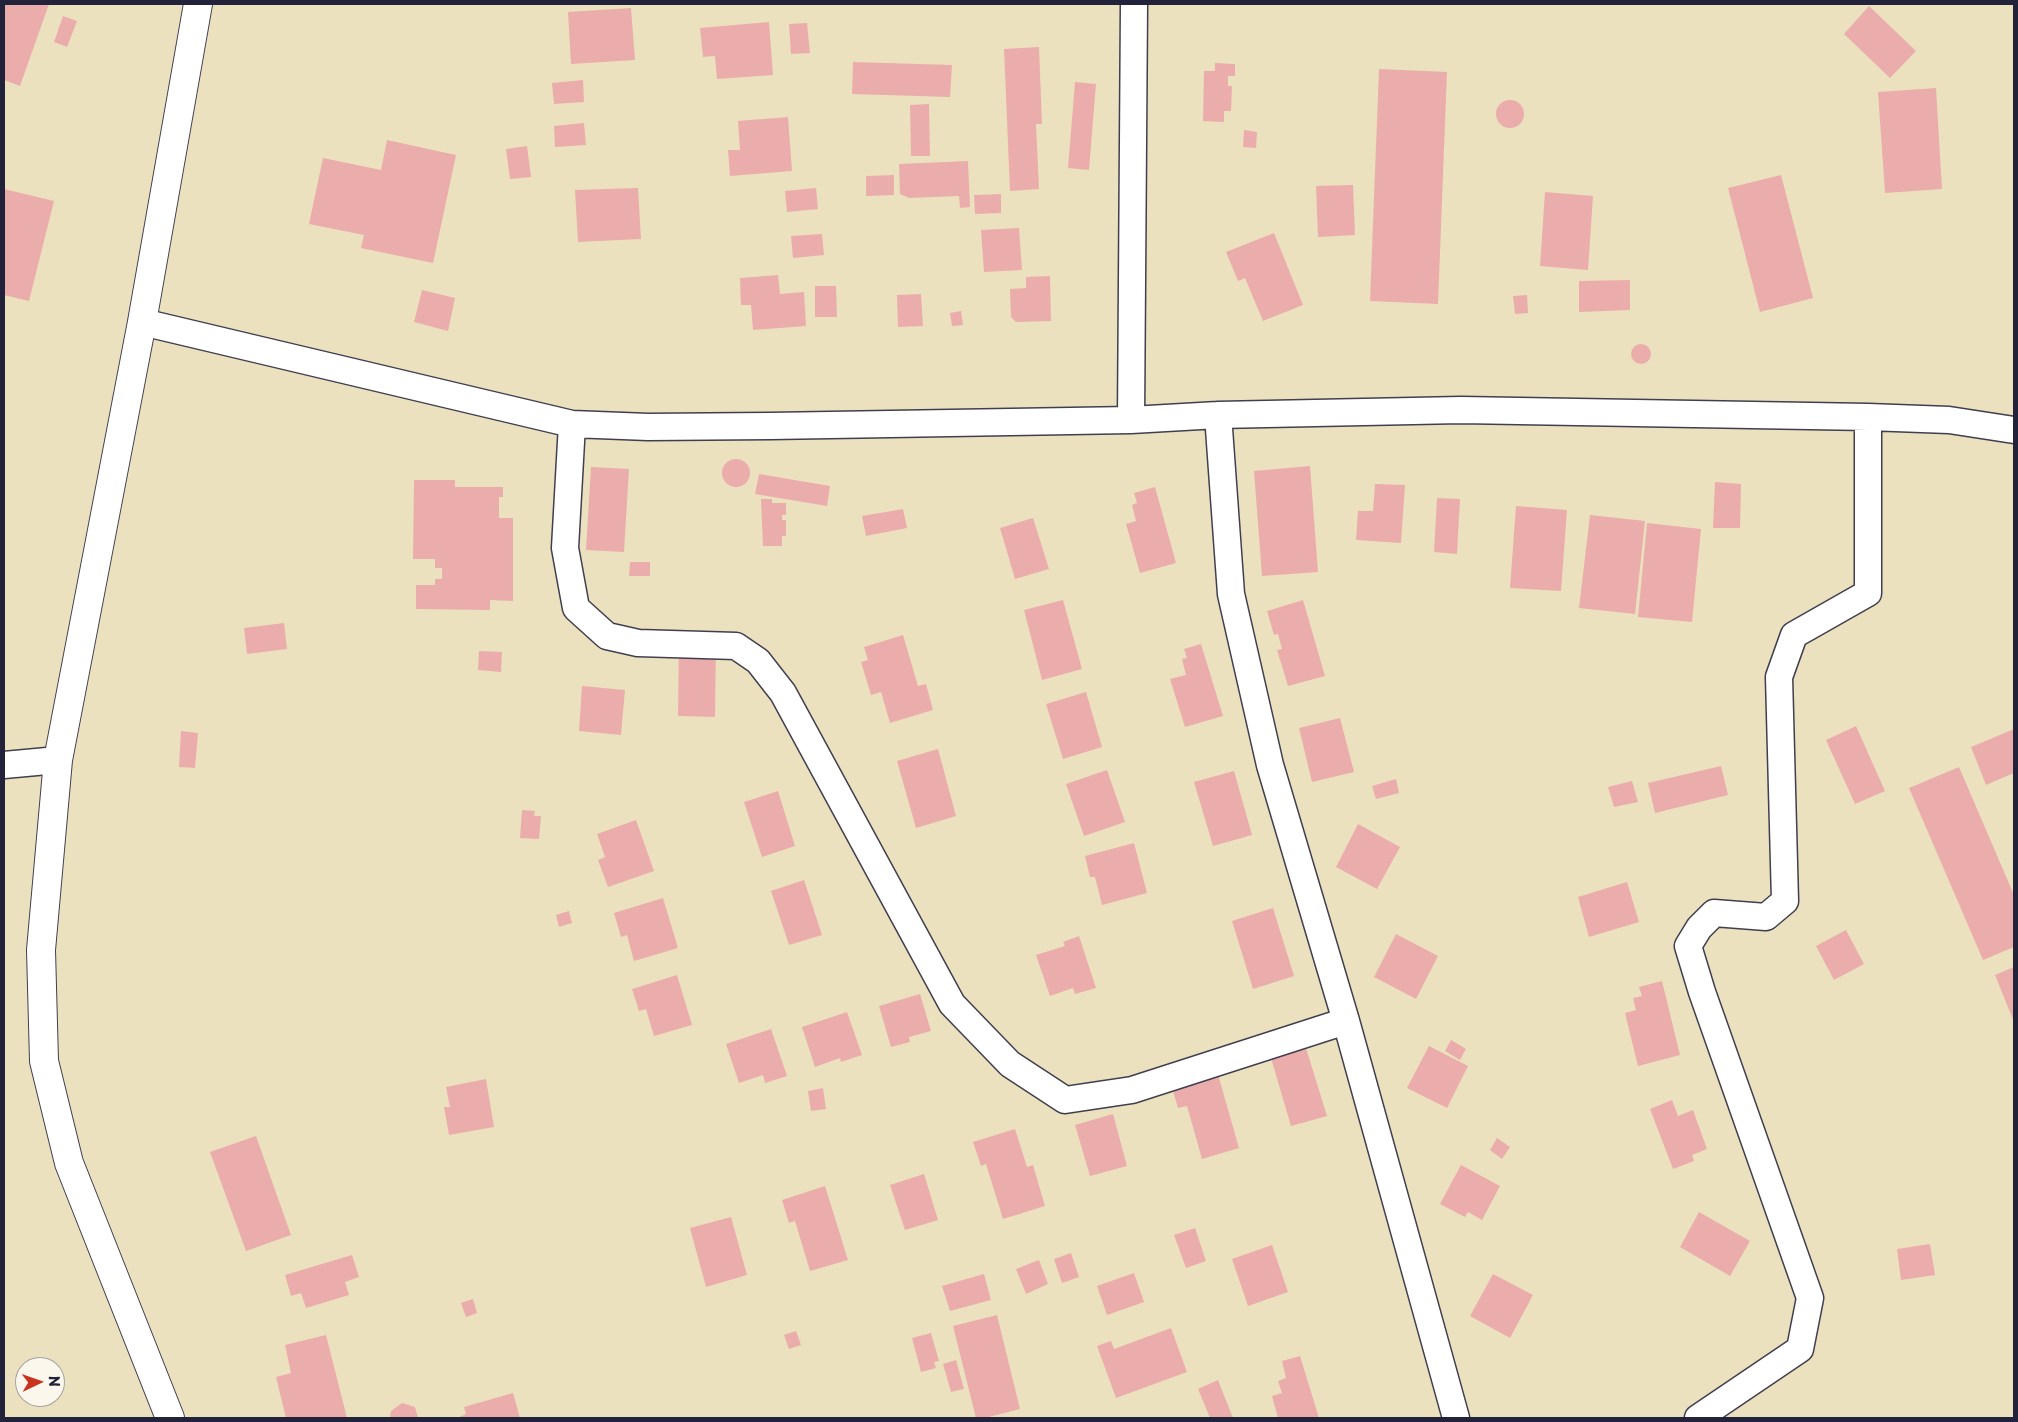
<!DOCTYPE html>
<html>
<head>
<meta charset="utf-8">
<style>
  body { margin:0 }
  #map { position:relative; width:2018px; height:1422px; overflow:hidden; background:#ebe1be; font-family:"Playpen Sans",sans-serif }
  canvas { display:block }
  .frame { position:absolute; inset:0; border:5px solid #22223b; pointer-events:none }
  .north { position:absolute; left:15px; top:1357px; width:50px; height:50px; box-sizing:border-box; background:#fbf7ec; border:1px solid #a4a2a5; border-radius:50%; rotate:87deg; font-size:14px; font-weight:700; line-height:20px; text-align:center; color:#22223b }
  .north::after { content:''; display:block; margin:auto; width:18px; height:22px; background:#c8321e; clip-path:polygon(50% 0,100% 100%,50% 72%,0 100%) }
</style>
</head>
<body>
<div id="map">
<canvas width="2018" height="1422"></canvas>
<div class="frame"></div>
<div class="north">N</div>
</div>
<script>
const context = document.querySelector('canvas').getContext('2d');
context.lineJoin = 'round';
function fill(path, color) {
  context.fillStyle = color;
  context.fill(path, 'evenodd');
}
function shape(rows) {
  const path = new Path2D();
  for (const r of rows) {
    if (r.length === 3) {
      path.moveTo(r[0] + r[2], r[1]);
      path.arc(r[0], r[1], r[2], 0, 2 * Math.PI);
      continue;
    }
    path.moveTo(r[0], r[1]);
    for (let i = 2; i < r.length; i += 2) path.lineTo(r[i], r[i + 1]);
  }
  return path;
}
function trace(path, color, width, dash) {
  context.strokeStyle = color;
  context.lineWidth = width;
  context.lineCap = dash ? 'butt' : 'round';
  context.setLineDash(dash || []);
  context.stroke(path);
}
fill(shape([
  [4,4,49,4,20,86,4,80],
  [1869,6,1916,51,1890,78,1844,34],
  [631,8,635,60,571,64,568,12],
  [63,16,77,21,67,47,54,42],
  [769,22,773,75,717,79,715,56,703,57,700,28],
  [807,23,810,53,791,54,789,24],
  [1039,47,1042,124,1036,124,1039,189,1010,191,1004,49],
  [853,62,952,65,950,97,852,94],
  [1215,63,1235,64,1235,76,1228,76,1228,86,1232,86,1231,111,1224,111,1224,122,1203,121,1204,71,1215,71],
  [1379,69,1447,72,1438,304,1370,301],
  [583,80,584,102,554,104,552,83],
  [1075,82,1096,84,1089,170,1068,168],
  [1936,88,1942,189,1885,193,1878,92],
  [1510,114,14],
  [929,104,930,156,911,156,910,105],
  [788,117,792,171,730,176,728,150,740,150,738,121],
  [584,123,586,145,555,147,554,126],
  [1244,130,1257,132,1256,148,1243,147],
  [387,140,456,155,433,263,361,248,364,235,309,224,323,158,381,170],
  [527,146,531,177,510,179,506,149],
  [968,161,970,207,960,208,959,196,909,198,900,194,899,164],
  [894,175,894,195,866,196,866,176],
  [1781,175,1813,298,1760,312,1728,188],
  [1353,185,1355,235,1318,237,1316,186],
  [638,188,641,239,578,242,575,190],
  [816,188,818,209,787,212,785,191],
  [4,189,54,201,29,301,4,295],
  [1545,192,1593,196,1588,270,1540,266],
  [1001,194,1001,213,975,214,974,195],
  [1019,228,1022,270,984,272,981,230],
  [1274,233,1303,305,1263,321,1245,278,1238,281,1226,252],
  [822,234,824,255,793,258,791,236],
  [778,275,780,294,804,292,806,326,753,330,751,305,741,305,740,278],
  [1050,276,1051,321,1016,322,1011,317,1010,289,1026,288,1026,277],
  [1630,280,1630,310,1579,312,1579,281],
  [815,286,836,286,837,317,815,317],
  [422,290,455,298,448,331,414,322],
  [921,294,923,326,898,327,897,295],
  [1527,295,1528,313,1515,314,1513,296],
  [961,311,963,325,952,326,950,313],
  [1641,354,10],
  [736,473,14],
  [1310,466,1318,572,1262,576,1254,471],
  [591,467,629,469,624,552,586,550],
  [759,474,830,486,827,506,755,494],
  [414,480,455,480,455,487,503,487,503,497,499,497,499,518,513,518,513,601,490,600,490,610,416,609,416,585,435,585,435,579,442,579,442,568,435,568,435,559,413,559],
  [1715,482,1741,484,1740,528,1713,528],
  [1375,484,1405,485,1401,543,1356,540,1358,511,1373,511],
  [1155,487,1176,563,1140,573,1126,524,1136,521,1132,505,1137,503,1134,493],
  [1437,498,1460,499,1457,554,1434,552],
  [761,499,772,499,772,503,786,503,786,515,782,515,782,520,786,520,786,536,782,536,782,546,763,546],
  [1516,506,1567,510,1561,591,1510,588],
  [903,509,907,528,866,536,862,516],
  [1590,515,1645,521,1635,614,1579,608],
  [1033,518,1049,569,1015,579,1000,528],
  [1647,523,1701,529,1692,622,1638,617],
  [630,562,650,562,650,576,629,576],
  [1063,600,1082,669,1042,680,1024,610],
  [1303,600,1325,676,1288,686,1277,650,1282,649,1278,634,1274,635,1267,611],
  [284,623,287,649,247,654,244,628],
  [903,635,918,686,926,684,933,710,890,723,881,692,871,695,861,662,868,660,864,647],
  [679,638,716,639,715,717,678,716],
  [1201,644,1223,716,1185,727,1170,679,1186,675,1182,659,1187,658,1184,649],
  [479,651,502,652,501,672,478,670],
  [582,686,625,690,621,735,579,731],
  [1086,692,1102,747,1063,759,1046,704],
  [1340,718,1354,772,1312,782,1299,728],
  [1856,726,1885,791,1855,804,1826,740],
  [2014,729,2014,773,1986,785,1971,747],
  [181,731,198,733,195,768,179,767],
  [938,749,956,816,916,828,897,761],
  [1721,766,1728,795,1655,813,1648,783],
  [1959,767,2014,895,2014,947,1983,960,1909,788],
  [1107,770,1125,822,1084,836,1066,784],
  [1234,771,1252,835,1213,846,1194,782],
  [1396,779,1399,793,1376,799,1372,786],
  [1632,781,1638,802,1614,807,1608,787],
  [778,791,795,846,762,857,744,802],
  [522,810,535,811,534,816,541,816,539,839,520,838],
  [636,820,654,871,608,887,598,860,605,857,597,834],
  [1358,824,1400,847,1377,889,1336,867],
  [1134,843,1147,893,1102,905,1095,877,1090,877,1085,856],
  [804,880,822,935,789,945,771,891],
  [1627,882,1639,922,1589,937,1578,897],
  [663,898,678,948,634,961,627,935,621,937,614,913],
  [1273,908,1294,976,1253,989,1232,921],
  [569,911,572,923,559,927,556,915],
  [1846,930,1864,964,1834,980,1816,946],
  [1396,934,1438,956,1416,999,1374,977],
  [1079,936,1096,988,1075,994,1073,988,1050,996,1036,955,1065,946,1063,942],
  [2014,967,2014,1022,1995,975],
  [677,975,692,1025,654,1036,646,1009,639,1011,632,989],
  [1662,981,1680,1055,1638,1066,1625,1013,1636,1010,1633,998,1642,996,1639,987],
  [920,994,931,1031,909,1037,910,1042,891,1047,879,1006],
  [847,1012,862,1055,841,1062,840,1058,815,1067,802,1027],
  [771,1029,787,1076,765,1083,763,1075,739,1083,726,1044],
  [1451,1040,1466,1049,1460,1060,1445,1051],
  [1429,1046,1468,1066,1447,1108,1407,1088],
  [1306,1048,1327,1116,1291,1126,1271,1058],
  [1217,1071,1239,1148,1202,1159,1187,1106,1178,1108,1171,1084],
  [486,1079,494,1127,449,1135,444,1107,450,1107,446,1087],
  [823,1088,826,1109,811,1111,808,1091],
  [1672,1100,1678,1116,1693,1110,1707,1149,1692,1155,1694,1161,1673,1169,1650,1109],
  [1113,1114,1127,1166,1090,1176,1075,1125],
  [1015,1129,1027,1167,1033,1165,1045,1206,1003,1219,986,1164,981,1166,973,1142],
  [256,1136,291,1235,246,1251,210,1152],
  [1497,1138,1510,1147,1502,1159,1490,1150],
  [1461,1165,1500,1186,1482,1220,1468,1212,1465,1217,1440,1204],
  [924,1174,938,1220,905,1230,890,1185],
  [825,1186,848,1260,810,1271,795,1221,789,1223,782,1200],
  [1699,1212,1750,1241,1730,1276,1680,1247],
  [731,1217,747,1275,706,1287,690,1228],
  [1195,1228,1206,1261,1186,1268,1174,1235],
  [1930,1244,1935,1275,1901,1280,1897,1249],
  [1272,1245,1288,1292,1248,1306,1232,1259],
  [1071,1253,1079,1277,1062,1283,1054,1259],
  [352,1255,359,1277,345,1282,349,1295,306,1308,301,1293,291,1296,285,1275],
  [1039,1260,1048,1284,1026,1294,1016,1269],
  [1134,1273,1144,1302,1107,1315,1097,1286],
  [984,1274,991,1300,950,1311,942,1286],
  [1493,1274,1533,1295,1510,1338,1470,1316],
  [473,1299,477,1313,466,1317,461,1303],
  [997,1315,1020,1409,985,1418,976,1418,953,1326],
  [1171,1328,1187,1372,1116,1398,1097,1346,1111,1341,1114,1349],
  [796,1331,801,1345,789,1349,784,1335],
  [931,1333,939,1361,934,1362,936,1368,921,1372,912,1338],
  [326,1335,347,1418,286,1418,276,1377,291,1373,285,1345],
  [1300,1356,1319,1418,1278,1418,1272,1396,1282,1393,1278,1381,1286,1378,1282,1361],
  [956,1360,964,1389,951,1392,943,1364],
  [1218,1380,1233,1418,1210,1418,1198,1389],
  [513,1393,520,1418,457,1418,466,1414,464,1407],
  [402,1403,415,1407,418,1418,390,1418,391,1411]
]), '#ebadab');
const minor = shape([
  [142,322,572,424,648,427,770,426,1131,420,1218,415,1461,410,1868,417,1949,420,2014,430],
  [1218,415,1231,594,1270,765,1346,1021,1456,1418],
  [1131,420,1134,4],
  [572,424,565,548,576,608,607,636,638,643,736,646,758,661,783,693,952,1004,1010,1064,1065,1100,1132,1090,1346,1021],
  [4,765,58,760],
  [1698,1418,1800,1349,1810,1298,1702,992,1688,946,1699,928,1714,913,1766,917,1785,901,1779,677,1794,635,1868,593,1868,417]
]);
const tertiary = shape([
  [170,1418,69,1163,44,1061,41,950,58,760,142,322,198,4]
]);
trace(minor, '#403f4f', 29);
trace(tertiary, '#403f4f', 30);
trace(minor, '#fff', 26);
trace(tertiary, '#fff', 28);
</script>
</body>
</html>
